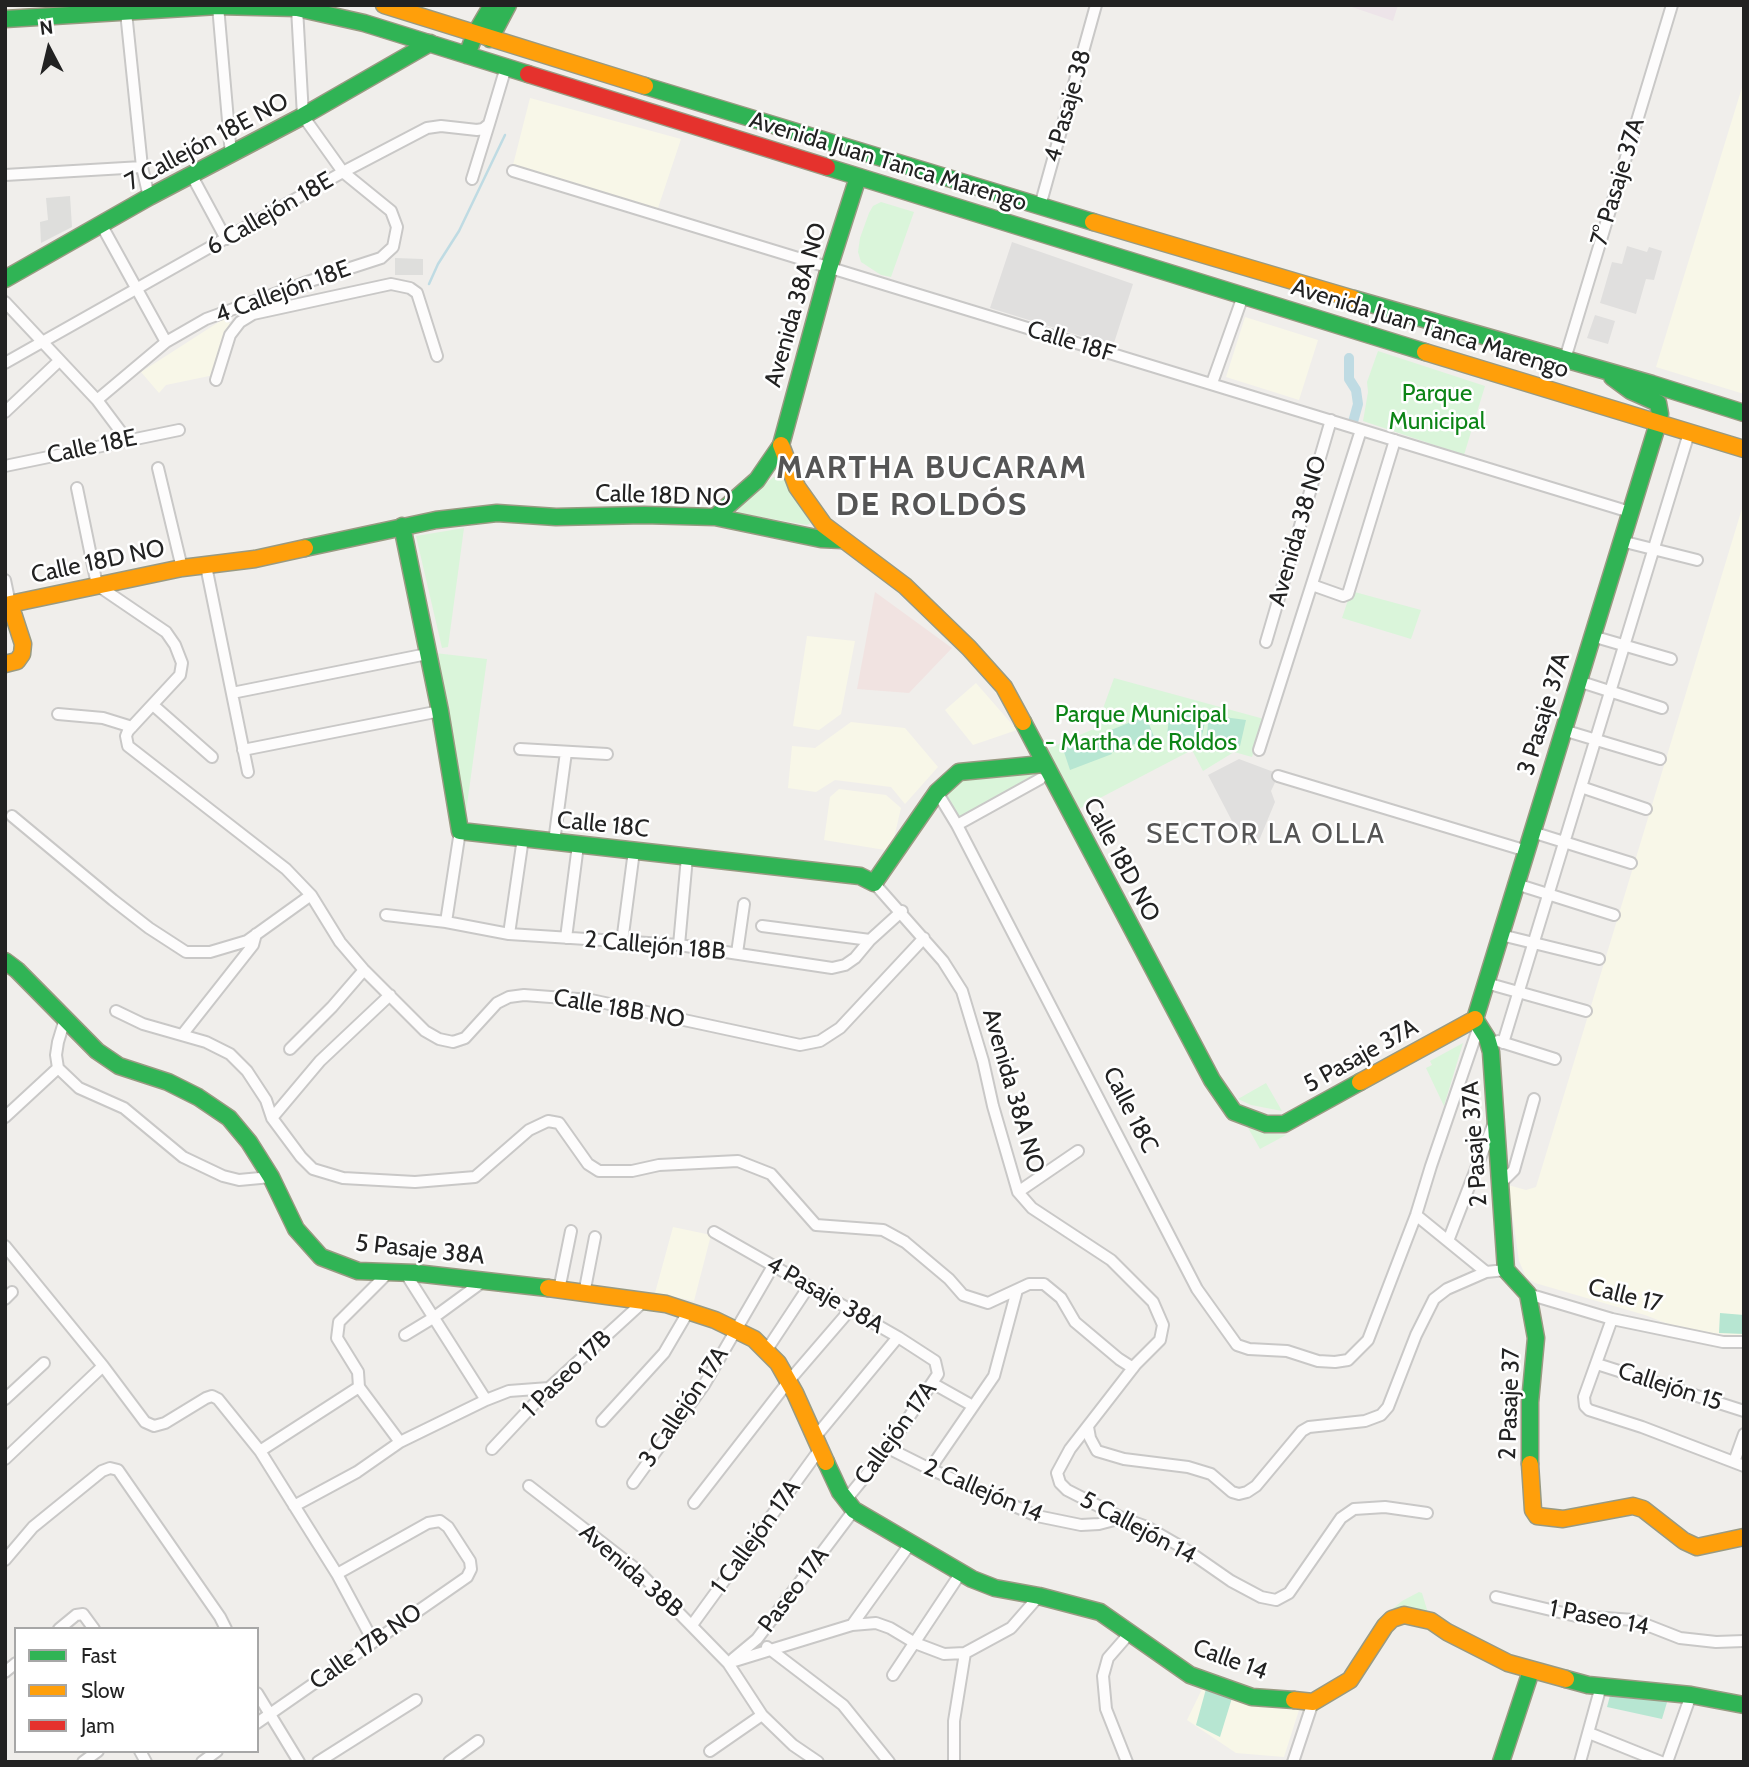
<!DOCTYPE html>
<html>
<head>
<meta charset="utf-8">
<style>
  body { margin:0 }
  #map { position:relative; width:1749px; height:1767px; overflow:hidden; background:#f0eeeb; font-family:Cabin,sans-serif }
  canvas { display:block }
  .frame { position:absolute; inset:0; border:7px solid #222; pointer-events:none }
  .legend { position:absolute; left:14px; top:1627px; width:245px; height:126px; box-sizing:border-box; background:#fff; border:2px solid #a7a7a7; margin:0; padding:9px 12px; list-style:none; font-size:21px; color:#222 }
  .legend li { display:flex; align-items:center; gap:14px; height:35px }
  .legend b { width:35px; border:2px solid #a7a7a7 }
  .north { position:absolute; left:14px; top:14px; width:70px; height:70px; -webkit-text-stroke:5px #fff; paint-order:stroke; rotate:353deg; font-size:19px; font-weight:700; line-height:28px; text-align:center; color:#222 }
  .north::after { content:''; display:block; margin:auto; width:24px; height:32px; background:#222; clip-path:polygon(50% 0,100% 100%,50% 72%,0 100%) }
</style>
</head>
<body>
<div id="map">
<canvas width="1749" height="1767"></canvas>
<div class="frame"></div>
<ul class="legend">
<li><b style="height:9px;background:#30b455"></b>Fast</li>
<li><b style="height:9px;background:#ff9f0a"></b>Slow</li>
<li><b style="height:9px;background:#e5322d"></b>Jam</li>
</ul>
<div class="north">N</div>
</div>
<script>
const context = document.querySelector('canvas').getContext('2d');
context.lineJoin = 'round';
function fill(path, color) {
  context.fillStyle = color;
  context.fill(path, 'evenodd');
}
function shape(rows) {
  const path = new Path2D();
  for (const r of rows) {
    path.moveTo(r[0], r[1]);
    for (let i = 2; i < r.length; i += 2) path.lineTo(r[i], r[i + 1]);
  }
  return path;
}
function trace(path, color, width, dash) {
  context.strokeStyle = color;
  context.lineWidth = width;
  context.lineCap = dash ? 'butt' : 'round';
  context.setLineDash(dash || []);
  context.stroke(path);
}
function label(font, color, halo, rows, align = 'center') {
  context.font = font + ' Cabin,sans-serif';
  context.lineWidth = 5;
  context.setLineDash([]);
  context.textBaseline = 'middle';
  context.strokeStyle = halo;
  context.fillStyle = color;
  for (const [text, x, y, turn = 0] of rows) {
    context.save();
    context.translate(x, y);
    context.rotate((+turn || 0) * Math.PI / 180);
    context.textAlign = isNaN(turn) ? turn : align;
    if (halo) context.strokeText(text, 0, 0);
    context.fillText(text, 0, 0);
    context.restore();
  }
}
fill(shape([
  [875,592,952,648,909,693,857,689]
]), '#f1e3e1');
fill(shape([
  [1346,5,1398,5,1393,21]
]), '#ede4e9');
fill(shape([
  [1744,81,1744,394,1656,367],
  [530,98,681,139,657,211,513,165],
  [1245,317,1318,340,1299,400,1226,377],
  [225,318,232,326,214,375,166,385,159,393,141,372],
  [1744,502,1744,1336,1686,1331,1645,1315,1535,1283,1526,1277,1519,1261,1508,1185,1526,1190,1536,1187],
  [807,636,855,641,841,714,819,730,793,726],
  [976,683,1017,730,973,745,945,710],
  [851,722,905,728,938,767,905,804,891,787,835,780,816,792,788,788,792,746,815,748],
  [839,789,886,795,901,808,891,851,824,840,830,797],
  [673,1227,711,1235,694,1301,655,1293],
  [1204,1685,1243,1700,1299,1710,1284,1757,1236,1753,1187,1720]
]), '#f8f7e8');
fill(shape([
  [70,196,72,227,41,243,40,222,48,220,46,198],
  [395,258,423,259,423,275,395,275]
]), '#dededc');
fill(shape([
  [881,202,914,212,891,277,881,275,861,262,858,252,860,238,869,213,873,206],
  [1378,351,1485,386,1464,455,1363,421,1368,392,1367,382],
  [774,477,784,479,814,521,807,525,738,513,735,505],
  [464,528,448,647,442,648,416,536],
  [1351,591,1421,610,1411,639,1342,618],
  [435,653,487,659,466,812],
  [1114,678,1264,719,1252,757,1234,752,1203,771,1192,750,1077,810,1047,749,1096,728],
  [1037,768,1042,776,958,822,947,799,953,779],
  [1463,1043,1444,1106,1426,1068,1432,1065,1430,1061],
  [1266,1083,1282,1111,1251,1105,1238,1099],
  [1247,1126,1267,1133,1286,1135,1260,1149],
  [1419,1592,1422,1593,1428,1613,1389,1612,1402,1601]
]), '#daf5da');
fill(shape([
  [1170,709,1207,714,1201,740,1167,736],
  [1209,715,1246,720,1240,746,1206,742],
  [1146,716,1154,737,1113,752,1106,732],
  [1103,733,1112,754,1070,770,1063,749],
  [1720,1313,1744,1315,1744,1334,1719,1333],
  [1206,1689,1232,1698,1220,1737,1196,1725],
  [1611,1692,1668,1699,1662,1719,1607,1707]
]), '#b7e6d2');
fill(shape([
  [1012,242,1133,284,1113,346,990,308],
  [1627,246,1647,252,1649,247,1662,251,1654,280,1646,279,1636,314,1600,303,1612,262,1622,264],
  [1595,315,1615,321,1608,344,1587,338],
  [1239,759,1279,774,1271,791,1275,802,1258,843,1245,846,1208,775]
]), '#e0dfde');
trace(shape([
  [429,284,438,264,459,231,505,135]
]), '#bfdbe3', 2.5);
trace(shape([
  [1349,358,1349,379,1356,390,1358,404,1353,422]
]), '#bfdbe3', 10);
const street = shape([
  [218,6,231,155],
  [126,12,142,167,149,197],
  [513,171,1630,512],
  [5,175,142,167],
  [192,176,226,239],
  [472,179,489,124],
  [1040,206,1096,5],
  [102,226,166,342],
  [5,302,97,400,127,440],
  [1565,359,1672,5],
  [5,363,343,172,427,128,441,126,477,130,483,129,489,124,506,67],
  [216,380,230,335,240,322,253,314,391,284,410,288,417,293,437,356],
  [1212,383,1243,296],
  [97,400,166,342,206,319,304,283,381,258,393,247,397,227,391,211,343,172,303,116,297,8],
  [5,412,59,361],
  [5,466,179,430],
  [158,468,182,568],
  [77,488,97,585,166,632,175,645,182,663,180,675,128,731,126,736,128,746,286,869,311,895,340,942,364,970,425,1031,439,1039,453,1042,465,1038,497,1003,509,997,524,995,591,1000,800,1045,820,1041,840,1028,924,938],
  [1621,541,1697,560],
  [206,566,248,772],
  [5,580,10,604,6,605],
  [1312,585,1343,596,1348,594,1395,440],
  [1592,636,1671,659],
  [1266,642,1331,420],
  [1578,681,1662,708],
  [232,693,427,654],
  [153,705,212,757],
  [58,714,103,718,132,727],
  [1563,730,1660,759],
  [520,749,607,754],
  [243,750,440,711],
  [1259,750,1361,430],
  [1278,776,1527,851],
  [1581,787,1646,809],
  [937,792,957,825,1197,1289,1237,1345,1249,1349,1287,1351,1318,1361,1335,1362,1348,1360,1368,1340,1416,1215,1431,1166,1479,1026],
  [12,816,113,900,149,928,186,952,210,952,247,941,311,895],
  [957,825,1040,779],
  [1532,832,1631,863],
  [554,842,566,752],
  [874,883,943,961,962,991,983,1061,993,1106,1018,1192,1032,1208,1111,1260,1153,1302,1163,1325,1160,1340,1136,1364,1070,1449,1057,1473,1060,1483,1067,1490,1122,1518,1147,1527,1185,1549,1231,1581,1261,1597,1276,1600,1289,1593,1341,1518,1354,1509,1385,1507,1427,1513],
  [1516,884,1614,915],
  [386,915,446,922,509,934,679,945,832,968,845,965,855,958,870,940,902,911],
  [446,922,460,831],
  [762,926,870,940],
  [509,934,523,838],
  [1501,935,1599,959],
  [566,938,578,845],
  [622,942,634,851],
  [679,945,687,857],
  [737,953,744,904],
  [1486,983,1586,1011],
  [116,1011,143,1024,206,1042,230,1054,247,1071,266,1100,272,1118,301,1157,313,1169,343,1178,415,1182,475,1177,529,1130,548,1121,559,1123,588,1164,599,1171,632,1171,659,1165,738,1161,771,1174,816,1225,883,1230,905,1242,949,1279,963,1295,988,1303,1029,1284,1044,1284,1061,1298,1075,1322,1119,1359,1133,1368],
  [65,1019,58,1042,56,1055,58,1068,79,1088,124,1108,183,1157,223,1176,239,1180,271,1177],
  [182,1035,253,945,256,934],
  [1498,1041,1555,1059],
  [1503,1043,1689,433],
  [290,1049,332,1007,364,970],
  [5,1117,58,1068],
  [272,1118,320,1061,390,995],
  [1501,1183,1514,1170,1534,1099],
  [1018,1192,1078,1151],
  [1416,1215,1486,1272],
  [714,1232,898,1337,935,1361,938,1374,932,1383,888,1448,845,1501],
  [1448,1241,1493,1125],
  [5,1246,103,1366,145,1422,154,1426,165,1423,206,1398,212,1396,218,1399,260,1451,337,1574,373,1641],
  [387,1274,339,1322,337,1338,358,1372,359,1387,400,1442],
  [406,1274,486,1400],
  [559,1290,571,1231],
  [584,1294,595,1237],
  [1528,1294,1612,1319,1723,1342,1744,1342],
  [5,1299,12,1292],
  [1612,1319,1584,1397,1585,1406,1589,1410,1642,1427,1744,1466],
  [405,1335,433,1318,485,1280],
  [766,1351,809,1286],
  [1597,1364,1744,1411],
  [932,1383,973,1406],
  [5,1399,44,1363],
  [602,1421,664,1353,688,1312],
  [1088,1427,1090,1438,1097,1451,1124,1459,1188,1467,1211,1474,1232,1492,1239,1494,1247,1492,1256,1486,1302,1431,1309,1427,1365,1421,1381,1415,1388,1407,1416,1335,1434,1299,1447,1289,1486,1272,1506,1270],
  [816,1436,898,1337],
  [888,1448,930,1469,1037,1516,1081,1525,1099,1524,1122,1518],
  [492,1449,549,1388,643,1302],
  [260,1451,359,1387],
  [5,1459,103,1366],
  [1734,1462,1744,1434],
  [930,1469,994,1376,1017,1290],
  [633,1483,704,1385,773,1266],
  [529,1486,636,1569,728,1663,762,1715,793,1745,818,1762],
  [694,1503,788,1382,850,1310],
  [294,1506,357,1472,400,1442,486,1400,509,1391,549,1388],
  [5,1560,33,1527,102,1471,110,1468,118,1470,220,1617,226,1629],
  [1496,1597,1576,1616,1634,1620,1680,1638,1716,1642,1744,1641],
  [692,1625,820,1449],
  [852,1625,910,1544],
  [59,1629,76,1615,83,1614,94,1629],
  [767,1647,843,1705,889,1762],
  [733,1659,757,1639,854,1510],
  [728,1663,852,1625,876,1623,890,1628,915,1643,944,1654,965,1653,1011,1628,1039,1596],
  [5,1672,16,1663],
  [893,1675,960,1574],
  [257,1693,299,1762],
  [257,1723,467,1577,471,1569,470,1561,448,1527,440,1521,428,1523,337,1574],
  [1589,1733,1661,1762],
  [140,1751,146,1762],
  [710,1751,762,1715],
  [83,1762,98,1751],
  [202,1762,217,1751],
  [318,1762,416,1700],
  [449,1762,478,1741],
  [954,1762,954,1721,965,1653],
  [1127,1762,1106,1709,1103,1676,1108,1658,1129,1634],
  [1293,1762,1313,1702],
  [1580,1762,1601,1686],
  [1667,1762,1691,1695]
]);
const fast = shape([
  [5,19,218,6,297,8,364,23,528,74],
  [490,39,508,5],
  [467,55,475,34,492,5],
  [645,86,1093,222],
  [827,167,1425,352],
  [5,279,149,197,303,116,430,43],
  [1354,299,1652,384,1744,413],
  [1612,377,1631,391,1658,403,1660,414,1658,423],
  [715,517,757,480,781,445,829,268,858,177],
  [402,526,440,711,460,831,860,876,874,883,937,792,959,772,1043,764],
  [305,548,436,520,497,513,556,517,644,515,715,517,821,539,842,540],
  [1023,722,1212,1080,1234,1112,1266,1124,1284,1124,1360,1082],
  [5,961,17,970,97,1051,119,1066,168,1082,198,1097,229,1118,249,1142,271,1177,296,1229,321,1257,358,1271,415,1273,548,1288],
  [1475,1019,1487,1038,1491,1052,1506,1270,1528,1294,1536,1338,1530,1402,1530,1464],
  [1475,1019,1658,423],
  [826,1462,840,1492,854,1510,972,1579,995,1588,1039,1596,1100,1612,1190,1675,1252,1697,1294,1700],
  [1566,1679,1588,1685,1691,1695,1744,1705],
  [1501,1762,1531,1671]
]);
const slow = shape([
  [384,5,645,86],
  [1093,222,1354,299],
  [1425,352,1744,449],
  [781,445,797,487,824,525,905,586,969,648,1004,687,1023,722],
  [5,664,17,661,22,654,23,644,10,604,182,568,255,559,305,548],
  [1360,1082,1475,1019],
  [548,1288,666,1304,715,1320,754,1339,778,1363,795,1393,826,1462],
  [1530,1464,1533,1510,1537,1516,1563,1519,1633,1506,1643,1509,1684,1541,1697,1547,1744,1537],
  [1294,1700,1313,1702,1350,1680,1385,1626,1392,1619,1404,1615,1431,1621,1447,1632,1508,1663,1566,1679]
]);
const jam = shape([
  [528,74,827,167]
]);
trace(street, '#c9c8c7', 14);
trace(fast, '#999a82', 19);
trace(slow, '#999a82', 19);
trace(jam, '#999a82', 19);
trace(street, '#fdfcfc', 10);
trace(fast, '#30b455', 16);
trace(slow, '#ff9f0a', 16);
trace(jam, '#e5322d', 16);
label('24px', '#222', '#fff', [
  ["4 Pasaje 38",1068,106,-74],
  ["7 Callejón 18E NO",207,142,-28],
  ["Avenida Juan Tanca Marengo",888,162,17],
  ["7° Pasaje 37A",1618,182,-73],
  ["6 Callejón 18E",270,214,-30],
  ["4 Callejón 18E",283,292,-20],
  ["Avenida 38A NO",796,305,-74],
  ["Avenida Juan Tanca Marengo",1430,329,17],
  ["Calle 18F",1071,342,17],
  ["Calle 18E",92,447,-12],
  ["Calle 18D NO",663,496,2],
  ["Avenida 38 NO",1298,531,-74],
  ["Calle 18D NO",98,562,-12],
  ["3 Pasaje 37A",1544,714,-73],
  ["Calle 18C",603,825,6],
  ["Calle 18D NO",1121,860,62],
  ["2 Callejón 18B",655,946,5],
  ["Calle 18B NO",619,1009,10],
  ["5 Pasaje 37A",1361,1056,-29],
  ["Avenida 38A NO",1013,1091,74],
  ["Calle 18C",1130,1110,63],
  ["2 Pasaje 37A",1475,1144,-94],
  ["5 Pasaje 38A",420,1250,6],
  ["4 Pasaje 38A",825,1295,30],
  ["Calle 17",1625,1296,14],
  ["1 Paseo 17B",567,1374,-44],
  ["Callejón 15",1670,1387,18],
  ["2 Pasaje 37",1510,1404,-88],
  ["3 Callejón 17A",684,1407,-56],
  ["Callejón 17A",896,1433,-54],
  ["2 Callejón 14",983,1491,23],
  ["5 Callejón 14",1138,1528,28],
  ["1 Callejón 17A",756,1537,-54],
  ["Avenida 38B",631,1571,41],
  ["Paseo 17A",794,1590,-53],
  ["1 Paseo 14",1599,1618,11],
  ["Calle 17B NO",366,1647,-35],
  ["Calle 14",1230,1660,20]
]);
label('24px', '#0c8416', '#fff', [
  ["Parque",1437,394],
  ["Municipal",1437,422],
  ["Parque Municipal",1141,715],
  ["- Martha de Roldos",1141,743]
]);
context.letterSpacing = '2px';
label('28px', '#555', '#fff', [
  ["SECTOR LA OLLA",1266,835]
]);
context.letterSpacing = '0px';
context.letterSpacing = '2px';
label('bold 32px', '#555', '#fff', [
  ["MARTHA BUCARAM",932,469],
  ["DE ROLDÓS",932,506]
]);
context.letterSpacing = '0px';
</script>
</body>
</html>
